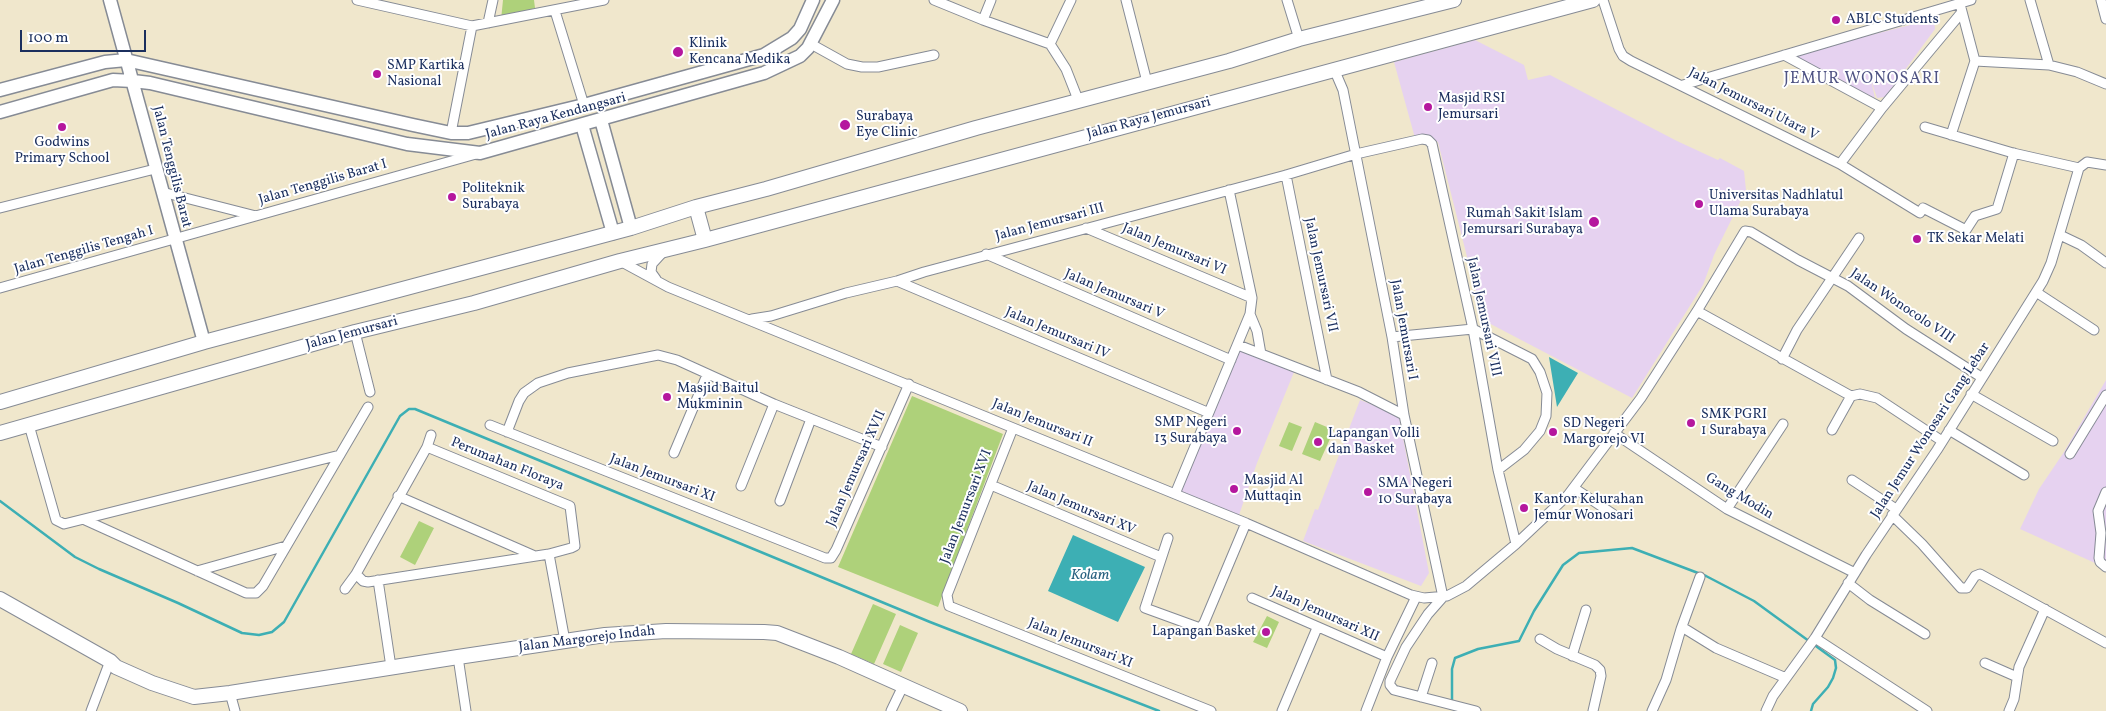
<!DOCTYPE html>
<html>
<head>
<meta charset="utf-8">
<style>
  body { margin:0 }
  #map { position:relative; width:2106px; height:711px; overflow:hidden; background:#f0e7cc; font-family:Vollkorn,serif }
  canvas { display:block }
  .scale { position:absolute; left:20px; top:30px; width:126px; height:22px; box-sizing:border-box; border:2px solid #1b2f5e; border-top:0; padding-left:6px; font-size:15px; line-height:18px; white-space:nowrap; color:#1b2f5e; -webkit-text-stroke:4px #fff; paint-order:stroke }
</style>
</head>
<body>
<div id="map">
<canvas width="2106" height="711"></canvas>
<div class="scale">100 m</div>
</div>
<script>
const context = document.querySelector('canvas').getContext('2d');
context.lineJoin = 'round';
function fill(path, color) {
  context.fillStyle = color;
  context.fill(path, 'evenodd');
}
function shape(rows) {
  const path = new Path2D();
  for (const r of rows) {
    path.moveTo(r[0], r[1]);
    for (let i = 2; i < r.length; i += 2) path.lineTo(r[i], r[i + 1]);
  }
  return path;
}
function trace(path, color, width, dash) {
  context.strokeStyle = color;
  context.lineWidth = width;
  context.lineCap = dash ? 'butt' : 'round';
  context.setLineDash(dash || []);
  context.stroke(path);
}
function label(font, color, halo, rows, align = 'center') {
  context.font = font + ' Vollkorn,serif';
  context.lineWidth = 4;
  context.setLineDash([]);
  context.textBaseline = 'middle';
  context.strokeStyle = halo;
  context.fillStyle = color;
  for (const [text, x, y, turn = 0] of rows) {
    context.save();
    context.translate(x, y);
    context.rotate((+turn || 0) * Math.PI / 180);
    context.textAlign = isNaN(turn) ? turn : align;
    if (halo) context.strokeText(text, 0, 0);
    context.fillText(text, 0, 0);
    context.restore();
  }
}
fill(shape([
  [1934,19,1935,29,1885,97,1877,98,1871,80,1875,98,1798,61,1796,54],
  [1475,40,1524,65,1528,80,1550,75,1677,141,1718,160,1720,158,1744,171,1746,190,1714,255,1703,285,1632,398,1483,320,1438,142,1426,136,1415,138,1394,62],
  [1239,350,1294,372,1257,463,1239,515,1178,490],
  [2106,380,2106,568,2020,529,2039,489,2064,452],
  [1360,400,1399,415,1399,417,1429,573,1421,586,1303,541,1315,509,1318,510]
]), '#e6d2f0');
fill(shape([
  [503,0,534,0,535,8,501,20],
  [912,396,1003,434,938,607,838,567],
  [1289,422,1302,427,1292,451,1279,446],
  [1315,422,1334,430,1320,461,1302,454],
  [419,521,434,528,415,565,400,557],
  [873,604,896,614,874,664,851,654],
  [1267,616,1279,622,1267,648,1253,642],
  [900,625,918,633,901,672,883,664]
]), '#aed17a');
fill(shape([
  [1549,357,1578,373,1557,407],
  [1073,535,1145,567,1118,622,1048,591]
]), '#3dafb4');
trace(shape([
  [0,501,75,557,99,569,178,603,242,633,259,635,272,632,284,622,400,416,409,409,415,409,930,622,1159,711],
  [1452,701,1452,669,1455,658,1478,649,1519,641,1534,611,1563,565,1579,553,1632,548,1706,576,1754,601,1835,660,1836,668,1833,678,1828,687,1813,704,1811,711]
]), '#3dafb4', 2.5);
const street = shape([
  [357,0,472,26,604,0],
  [934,0,983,20,1050,44],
  [1071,0,1050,44,1066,69,1079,102],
  [1126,0,1147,82],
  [1287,0,1299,39],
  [1603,0,1619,49,1623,56,1631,61,1840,164,1920,213,1923,208,1966,230,1975,216,1997,209,2014,153],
  [2030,0,2049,65],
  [2101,0,2106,19],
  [1961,8,1975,61],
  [555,11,584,105],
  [983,20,991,0],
  [488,23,493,0],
  [811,44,847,64,862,67,878,67,934,55],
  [1784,55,1882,108],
  [1975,61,2049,65,2077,72,2106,84],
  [1334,69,1343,90,1392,337,1404,415,1443,597,1428,614,1406,647,1390,681,1390,685,1394,690,1476,711],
  [1683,85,1971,0],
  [1925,127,2013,153,2079,168],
  [451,133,472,26],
  [1951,135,1975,61],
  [1840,164,1882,108,1962,12],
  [1286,175,1327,380],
  [162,192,256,216],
  [0,208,155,169],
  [1086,228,1252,298],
  [2060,235,2081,245,2106,263],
  [986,254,1231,360],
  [620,261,668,287,1246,523,1411,595,1424,598,1447,596,1466,586,1516,544,1568,495,1641,398,1697,311,1745,231,1751,232,1798,260,1848,286,1906,329,1981,377],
  [656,279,651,272,652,264,663,252],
  [897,281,1207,412],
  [0,288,476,154],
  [2036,292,2094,330],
  [1697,311,1851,396],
  [1250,314,1257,331,1261,354],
  [752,319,771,316,846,293,897,281,924,272,1286,175,1356,154,1422,139,1428,140,1432,144,1473,329,1498,470,1516,544],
  [355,332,370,392],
  [1392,337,1473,329,1532,359,1540,372,1547,393,1546,416,1540,431,1524,450,1498,470],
  [1238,345,1359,392,1404,415],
  [1782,359,1797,330,1859,238],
  [1971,394,2053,441],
  [29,425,56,520,64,524,340,455],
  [490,425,825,558,831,558,836,550,909,384],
  [1013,428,947,595,949,606,1211,711],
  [1832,430,1851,396,1860,394,1877,398,1942,441],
  [1949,430,2024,475],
  [507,432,519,401,524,393,538,383,568,373,658,355,677,360,774,404,882,447],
  [1614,433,1727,509,1855,573],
  [674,453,707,375],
  [2070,454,2106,395],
  [1852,480,1896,509],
  [991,485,1161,557],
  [741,486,774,404],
  [1574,488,1613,514],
  [2106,492,2098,511,2101,533,2099,558,2100,562,2106,567],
  [1175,494,1250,314,1252,298,1229,190],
  [398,496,535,556],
  [780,501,811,419],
  [1727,509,1783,424],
  [1892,515,1922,544,1961,588,1967,588,1975,576,1980,574,2106,643],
  [85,520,246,593,256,593,263,586,368,407],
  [1168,538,1145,608,1200,628,1204,623,1246,523],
  [549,554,565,641],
  [197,571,286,546],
  [356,574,363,581,368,582,549,554,571,548,575,546,570,506,427,447],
  [378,580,391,667],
  [1848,583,1870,600,1925,634],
  [345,589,356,574,427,447,431,435],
  [1252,598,1387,657],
  [1682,627,1716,648,1786,678],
  [1815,638,1927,711],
  [1540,639,1557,649,1595,665,1600,670,1601,676,1593,711],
  [1572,656,1586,610],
  [458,657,466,711],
  [1985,663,2017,677],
  [230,693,235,711],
  [1421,697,1432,663],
  [91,711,110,661],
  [891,711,903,686],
  [1282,711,1317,628],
  [1366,711,1387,657,1416,597],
  [1652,711,1666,680,1681,629,1700,577],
  [1766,711,1773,696,1815,638,1866,555,1937,450,2043,281,2051,263,2079,168,2087,162,2106,165],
  [2009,711,2014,699,2019,667,2045,609]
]);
const secondary = shape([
  [110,0,204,342],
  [0,90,105,62,126,60,413,125,451,133,468,133,584,105,764,55,792,38,800,29,813,0],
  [0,112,113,80,133,81,150,83,407,144,480,153,764,73,800,56,808,48,833,0],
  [601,120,631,228],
  [582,125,613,233]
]);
const primary = shape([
  [696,207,705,240],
  [0,402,204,342,631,228,696,207,766,189,976,128,1229,61,1299,39,1454,0],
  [0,433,355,332,474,303,620,261,705,240,1593,0],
  [0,599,110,661,116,667,152,683,194,697,230,693,458,657,605,635,666,631,764,632,777,633,839,657,960,711]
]);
trace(street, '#868b95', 11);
trace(secondary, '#868b95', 15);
trace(primary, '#868b95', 16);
trace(street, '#fff', 9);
trace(secondary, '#fff', 12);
trace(primary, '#fff', 14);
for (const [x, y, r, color] of [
  [1836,20,5,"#b5179e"],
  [678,52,6,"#b5179e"],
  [377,74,5,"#b5179e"],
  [1428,107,5,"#b5179e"],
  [845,125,6,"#b5179e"],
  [62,127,5,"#b5179e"],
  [452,197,5,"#b5179e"],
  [1699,204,5,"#b5179e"],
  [1594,222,6,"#b5179e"],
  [1917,239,5,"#b5179e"],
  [667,397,5,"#b5179e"],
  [1691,423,5,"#b5179e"],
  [1237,431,5,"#b5179e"],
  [1553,432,5,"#b5179e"],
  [1318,442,5,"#b5179e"],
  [1234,489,5,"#b5179e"],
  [1368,492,5,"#b5179e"],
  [1524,508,5,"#b5179e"],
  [1266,632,5,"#b5179e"]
]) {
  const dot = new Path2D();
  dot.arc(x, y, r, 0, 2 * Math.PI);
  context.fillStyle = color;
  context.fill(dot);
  trace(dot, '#fff', 2);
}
label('14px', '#1b2f5e', '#fff', [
  ["ABLC Students",1846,20],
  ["Klinik",689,44],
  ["Kencana Medika",689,60],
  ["SMP Kartika",387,66],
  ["Nasional",387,82],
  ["Masjid RSI",1438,99],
  ["Jemursari",1438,115],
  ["Surabaya",856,117],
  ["Eye Clinic",856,133],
  ["Godwins",62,143,"center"],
  ["Primary School",62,159,"center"],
  ["Politeknik",462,189],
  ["Surabaya",462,205],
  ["Universitas Nadhlatul",1709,196],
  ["Ulama Surabaya",1709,212],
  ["Rumah Sakit Islam",1583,214,"right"],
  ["Jemursari Surabaya",1583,230,"right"],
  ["TK Sekar Melati",1927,239],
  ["Masjid Baitul",677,389],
  ["Mukminin",677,405],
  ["SMK PGRI",1701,415],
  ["1 Surabaya",1701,431],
  ["SMP Negeri",1227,423,"right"],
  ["13 Surabaya",1227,439,"right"],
  ["SD Negeri",1563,424],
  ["Margorejo VI",1563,440],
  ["Lapangan Volli",1328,434],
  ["dan Basket",1328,450],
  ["Masjid Al",1244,481],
  ["Muttaqin",1244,497],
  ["SMA Negeri",1378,484],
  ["10 Surabaya",1378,500],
  ["Kantor Kelurahan",1534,500],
  ["Jemur Wonosari",1534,516],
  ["Lapangan Basket",1256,632,"right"]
], 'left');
label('14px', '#1b2f5e', '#fff', [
  ["Jalan Jemursari Utara V",1753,105,27],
  ["Jalan Raya Kendangsari",556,117,-15],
  ["Jalan Raya Jemursari",1149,119,-15],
  ["Jalan Tenggilis Barat",171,167,76],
  ["Jalan Tenggilis Barat I",323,183,-16],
  ["Jalan Jemursari III",1050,223,-15],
  ["Jalan Jemursari VI",1174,250,23],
  ["Jalan Tenggilis Tengah I",84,251,-16],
  ["Jalan Jemursari VII",1320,275,78],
  ["Jalan Jemursari V",1114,295,23],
  ["Jalan Wonocolo VIII",1902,307,34],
  ["Jalan Jemursari VIII",1483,317,78],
  ["Jalan Jemursari I",1403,330,80],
  ["Jalan Jemursari",352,334,-15],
  ["Jalan Jemursari IV",1057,334,23],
  ["Jalan Jemursari II",1042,424,22],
  ["Jalan Jemur Wonosari Gang Lebar",1931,431,-57],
  ["Perumahan Floraya",507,465,22],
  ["Jalan Jemursari XVII",857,469,-66],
  ["Jalan Jemursari XI",662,479,21],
  ["Gang Modin",1739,497,31],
  ["Jalan Jemursari XVI",967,507,-69],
  ["Jalan Jemursari XV",1081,509,23],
  ["Jalan Jemursari XII",1325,615,24],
  ["Jalan Margorejo Indah",587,640,-7],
  ["Jalan Jemursari XI",1080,644,22]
]);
label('italic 15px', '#296280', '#fff', [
  ["Kolam",1090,576]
]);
context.letterSpacing = '1px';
label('16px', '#505484', '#fff', [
  ["JEMUR WONOSARI",1862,80]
]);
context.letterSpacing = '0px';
</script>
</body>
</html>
